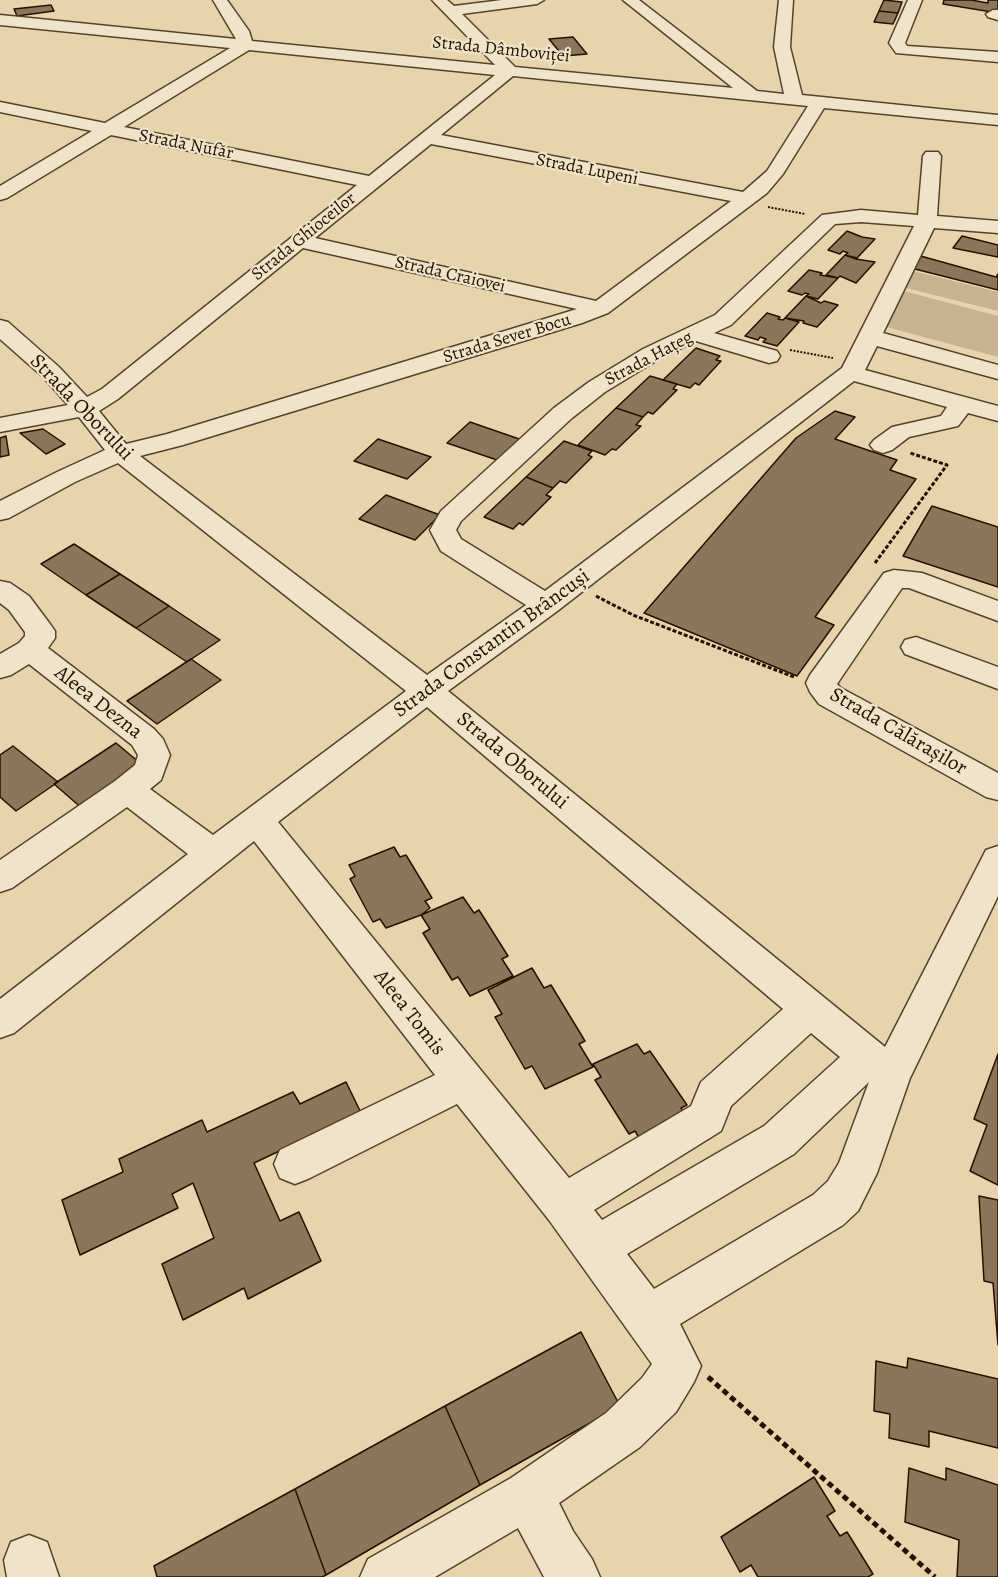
<!DOCTYPE html>
<html>
<head>
<meta charset="utf-8">
<style>
  body { margin:0 }
  canvas { display:block; background:#e6d5ac }
</style>
</head>
<body>
<canvas width="998" height="1577"></canvas>
<script>
const context = document.querySelector('canvas').getContext('2d');
context.lineJoin = 'round';
function fill(path, color) {
  context.fillStyle = color;
  context.fill(path, 'evenodd');
}
function shape(rows) {
  const path = new Path2D();
  for (const r of rows) {
    path.moveTo(r[0], r[1]);
    for (let i = 2; i < r.length; i += 2) path.lineTo(r[i], r[i + 1]);
  }
  return path;
}
function trace(path, color, width, dash) {
  context.strokeStyle = color;
  context.lineWidth = width;
  context.lineCap = dash ? 'butt' : 'round';
  context.setLineDash(dash || []);
  context.stroke(path);
}
function label(font, color, halo, rows, align = 'center') {
  context.font = font + ' Alegreya,serif';
  context.lineWidth = 4.5;
  context.setLineDash([]);
  context.textBaseline = 'middle';
  context.strokeStyle = halo;
  context.fillStyle = color;
  for (const [text, x, y, turn = 0] of rows) {
    context.save();
    context.translate(x, y);
    context.rotate((+turn || 0) * Math.PI / 180);
    context.textAlign = isNaN(turn) ? turn : align;
    if (halo) context.strokeText(text, 0, 0);
    context.fillText(text, 0, 0);
    context.restore();
  }
}
fill(shape([
  [909,270,998,292,998,311,902,287],
  [900,290,998,316,998,357,883,326]
]), '#c5b48f');
const building = shape([
  [884,0,902,2,898,13,879,11,884,0],
  [944,0,971,0,988,3,988,0,998,0,998,13,943,4,944,0],
  [51,5,54,11,17,16,14,9,51,5],
  [879,11,898,13,893,24,874,22,879,11],
  [573,37,587,54,563,56,549,39,573,37],
  [847,231,862,237,875,239,857,258,845,255,848,253,843,251,840,254,828,250,847,231],
  [962,236,998,245,998,257,953,248,962,236],
  [845,255,856,259,875,262,856,283,840,276,838,278,826,275,845,255],
  [917,255,996,277,998,274,998,290,907,267,917,255],
  [809,270,822,273,820,275,838,278,818,299,806,296,809,294,805,293,802,295,788,291,809,270],
  [806,296,821,303,824,301,838,305,817,327,803,323,804,321,785,318,806,296],
  [767,313,780,317,778,319,783,320,785,318,799,322,777,346,763,342,766,339,760,337,758,340,745,336,767,313],
  [696,348,720,356,716,360,721,361,699,385,695,383,690,388,663,380,696,348],
  [650,376,677,384,673,389,677,390,653,414,648,412,643,417,616,408,650,376],
  [616,408,643,417,636,425,641,426,616,450,612,449,605,455,578,445,616,408],
  [835,411,855,417,835,439,897,460,890,470,916,479,815,617,834,625,797,676,644,613,796,438,835,411],
  [470,422,522,440,500,461,447,443,470,422],
  [43,429,65,444,46,454,20,433,43,429],
  [6,436,9,455,0,457,0,438,6,436],
  [378,439,431,457,407,479,354,461,378,439],
  [564,441,592,451,588,455,592,457,566,483,560,481,553,488,526,477,564,441],
  [526,477,553,488,546,495,551,497,523,525,519,523,513,529,484,517,526,477],
  [386,495,440,515,415,540,359,519,386,495],
  [932,506,998,527,998,587,903,556,932,506],
  [74,544,120,574,86,595,41,564,74,544],
  [120,574,169,606,136,628,86,595,120,574],
  [169,606,220,640,187,662,136,628,169,606],
  [191,659,221,680,157,724,127,701,191,659],
  [116,743,146,768,84,810,54,784,116,743],
  [13,746,58,782,16,811,0,797,0,755,13,746],
  [394,847,400,857,406,855,432,898,425,901,430,908,421,915,386,928,380,919,373,922,350,879,355,876,349,865,394,847],
  [463,897,474,913,479,910,508,956,502,959,513,976,470,996,458,977,452,980,423,933,430,929,421,915,463,897],
  [532,968,544,988,551,985,585,1041,579,1044,593,1067,545,1089,532,1066,525,1069,495,1017,502,1014,488,990,532,968],
  [637,1044,644,1054,650,1051,687,1105,681,1108,690,1122,644,1146,635,1131,629,1134,595,1080,601,1077,593,1064,637,1044],
  [998,1054,998,1185,970,1171,987,1125,974,1119,998,1054],
  [346,1082,365,1121,290,1146,254,1163,280,1221,299,1212,321,1261,248,1299,244,1288,183,1320,162,1264,214,1238,193,1183,172,1194,178,1208,80,1255,62,1200,123,1172,119,1159,202,1120,207,1132,293,1092,300,1104,346,1082],
  [979,1196,998,1200,998,1345,993,1283,984,1281,979,1196],
  [581,1332,620,1406,480,1485,445,1406,581,1332],
  [908,1358,998,1379,998,1448,929,1431,929,1447,889,1438,890,1414,874,1411,876,1361,907,1368,908,1358],
  [445,1406,480,1485,326,1575,295,1489,445,1406],
  [909,1468,946,1480,946,1468,998,1485,998,1577,957,1577,959,1540,905,1522,909,1468],
  [814,1477,835,1511,827,1516,840,1536,847,1532,873,1574,868,1577,758,1577,751,1565,740,1572,721,1537,814,1477],
  [295,1489,326,1575,322,1577,157,1577,154,1566,295,1489]
]);
fill(building, '#8a7759');
trace(building, '#261100', 1.5);
const minor = shape([
  [213,0,227,0,249,31,252,41,495,65,432,0,447,0,454,6,502,0,544,0,537,4,462,14,515,67,733,88,623,0,639,0,757,91,784,94,774,47,779,0,793,0,790,47,802,95,998,115,998,125,824,108,783,174,767,193,608,313,582,323,183,445,140,456,427,675,526,605,441,551,430,530,441,511,554,408,589,382,643,349,715,315,822,215,861,210,918,215,923,156,926,152,938,152,941,156,937,216,998,221,998,233,934,228,883,333,998,365,998,379,877,346,865,370,998,406,998,421,968,413,958,426,909,437,892,450,883,453,874,450,870,445,874,440,892,427,941,416,947,407,854,381,556,612,448,691,885,1047,986,850,998,846,998,896,910,1078,877,1173,858,1211,843,1225,680,1324,701,1366,694,1382,676,1412,640,1447,559,1503,573,1531,592,1559,600,1577,544,1577,518,1528,435,1577,360,1577,368,1559,511,1478,606,1413,642,1378,652,1364,549,1220,457,1104,310,1178,295,1184,280,1178,274,1164,280,1150,435,1075,254,841,14,1033,0,1038,0,999,188,854,127,807,12,888,0,892,0,860,115,781,135,765,138,755,132,745,29,664,11,675,0,678,0,654,19,643,25,636,25,632,9,610,0,603,0,581,10,583,29,596,50,624,55,631,55,638,48,648,154,729,163,739,170,755,161,780,150,789,213,835,406,691,118,463,75,482,9,518,0,520,0,501,57,472,105,450,79,417,0,432,0,418,68,405,43,377,0,339,0,320,8,322,59,367,87,397,102,389,357,185,111,135,7,198,0,200,0,186,92,131,0,112,0,102,105,123,230,48,0,25,0,15,236,39,213,0],
  [249,50,495,75,369,176,124,127,249,50],
  [513,76,808,106,767,171,743,192,441,135,513,76],
  [431,144,731,201,596,301,315,238,431,144],
  [861,222,914,226,842,368,545,591,461,539,456,530,461,521,572,418,605,392,659,359,696,341,769,363,777,361,780,356,777,351,714,333,731,325,835,224,861,222],
  [303,248,577,309,167,434,126,444,99,411,118,399,303,248],
  [427,707,783,1009,701,1082,691,1106,569,1178,278,822,427,707],
  [811,1033,840,1057,764,1126,602,1220,594,1210,721,1131,731,1106,811,1033],
  [869,1082,839,1163,828,1181,813,1195,654,1289,627,1254,794,1154,869,1082],
  [908,0,922,0,905,43,907,46,998,52,998,62,896,53,889,43,908,0],
  [993,10,998,10,998,20,988,17,986,14,993,10],
  [894,570,922,573,998,601,998,621,909,588,902,588,837,684,841,688,998,773,998,800,986,797,819,704,810,692,806,683,810,675,884,573,894,570],
  [916,637,998,667,998,689,905,654,901,647,905,640,916,637],
  [29,1535,47,1542,59,1577,7,1577,4,1560,11,1542,29,1535]
]);
trace(minor, '#56422b', 3);
trace(shape([
  [768,207,805,214],
  [790,350,833,358]
]), '#261100', 2, [2, 1.5]);
trace(shape([
  [875,563,947,465,910,453],
  [596,596,633,615,794,677]
]), '#261100', 3, [4, 2]);
trace(shape([
  [708,1377,935,1577]
]), '#261100', 5, [6, 4]);
fill(minor, '#efe4c9');
label('18px', '#261100', '#efe4c9', [
  ["Strada Dâmboviței",501,50,6],
  ["Strada Nufăr",186,145,11],
  ["Strada Lupeni",587,170,11],
  ["Strada Ghioceilor",304,237,-39],
  ["Strada Craiovei",450,275,13],
  ["Strada Sever Bocu",507,339,-17],
  ["Strada Hațeg",649,359,-28]
]);
label('21px', '#261100', '#efe4c9', [
  ["Strada Oborului",81,408,46],
  ["Strada Constantin Brâncuși",492,644,-36],
  ["Aleea Dezna",98,703,38],
  ["Strada Călărașilor",898,732,30],
  ["Strada Oborului",512,761,40],
  ["Aleea Tomis",409,1013,52]
]);
</script>
</body>
</html>
